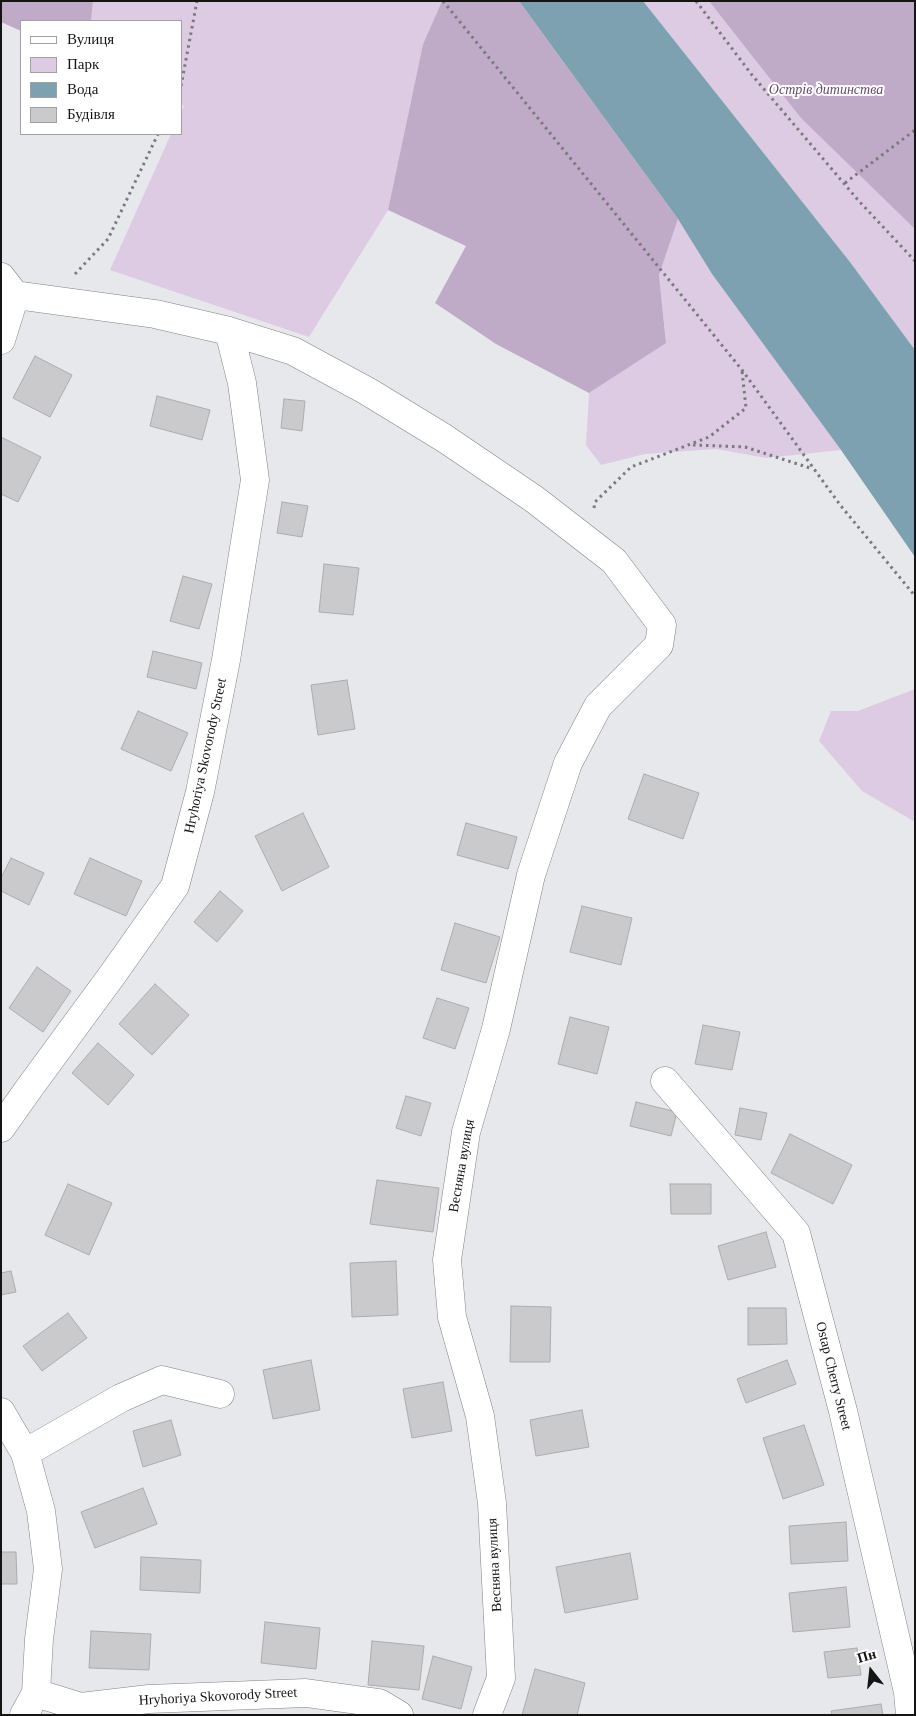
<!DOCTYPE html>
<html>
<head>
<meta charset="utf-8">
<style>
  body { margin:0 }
  #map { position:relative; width:916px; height:1716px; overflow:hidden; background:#e7e8ec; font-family:"Times New Roman",serif }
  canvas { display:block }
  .frame { position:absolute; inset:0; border:2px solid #141415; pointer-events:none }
  .legend { position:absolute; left:20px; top:20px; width:162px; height:115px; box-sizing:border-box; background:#fff; border:1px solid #a1a1a1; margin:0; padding:6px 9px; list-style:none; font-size:15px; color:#141415 }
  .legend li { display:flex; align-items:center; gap:10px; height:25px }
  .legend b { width:25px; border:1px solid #a1a1a1 }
  .north { position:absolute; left:846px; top:1646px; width:50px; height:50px; -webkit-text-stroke:4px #fff; paint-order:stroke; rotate:344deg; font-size:14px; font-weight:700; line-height:20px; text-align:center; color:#141415 }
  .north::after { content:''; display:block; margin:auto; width:18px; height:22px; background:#141415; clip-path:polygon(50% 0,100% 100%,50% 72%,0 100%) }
</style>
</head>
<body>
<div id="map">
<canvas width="916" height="1716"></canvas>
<div class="frame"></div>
<ul class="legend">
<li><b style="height:6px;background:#fff"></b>Вулиця</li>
<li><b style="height:14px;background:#ddcbe3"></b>Парк</li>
<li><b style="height:14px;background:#7da1b0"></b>Вода</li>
<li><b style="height:14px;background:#cacacd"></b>Будівля</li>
</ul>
<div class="north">Пн</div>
</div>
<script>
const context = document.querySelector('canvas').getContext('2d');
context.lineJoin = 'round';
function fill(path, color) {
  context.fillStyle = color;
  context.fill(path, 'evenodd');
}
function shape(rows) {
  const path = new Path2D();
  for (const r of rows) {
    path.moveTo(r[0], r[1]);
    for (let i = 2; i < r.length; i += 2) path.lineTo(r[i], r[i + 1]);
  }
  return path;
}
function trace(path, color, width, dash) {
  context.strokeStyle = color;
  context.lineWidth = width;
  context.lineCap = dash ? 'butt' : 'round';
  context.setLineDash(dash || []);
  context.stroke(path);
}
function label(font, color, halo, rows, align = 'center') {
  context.font = font + ' "Times New Roman",serif';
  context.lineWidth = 4;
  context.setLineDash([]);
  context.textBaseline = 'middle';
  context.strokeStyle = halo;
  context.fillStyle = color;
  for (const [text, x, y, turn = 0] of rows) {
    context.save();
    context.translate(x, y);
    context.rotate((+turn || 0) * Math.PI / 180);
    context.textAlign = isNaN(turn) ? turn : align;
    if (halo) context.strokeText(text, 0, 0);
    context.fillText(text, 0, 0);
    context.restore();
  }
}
fill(shape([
  [93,1,442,1,423,44,388,210,309,337,110,270,171,134,181,134,181,112,184,106,181,104,181,21,91,21],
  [643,1,915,1,915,350,850,262],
  [678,219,712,274,841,450,766,458,716,449,645,454,601,465,586,445,589,393,666,342,659,275],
  [915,689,915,822,862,791,819,741,831,711,858,711]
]), '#ddcbe3');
fill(shape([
  [1,1,93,1,91,21,21,21,21,31,1,22],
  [442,1,519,1,678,219,659,275,666,343,589,393,496,344,435,303,466,246,388,210,423,44],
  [709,1,915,1,915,229,801,118]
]), '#bfabc7');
fill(shape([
  [519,1,643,1,850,262,915,350,915,557,841,450,712,274,678,219]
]), '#7da1b0');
const building = shape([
  [35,356,72,375,50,417,13,398,35,356],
  [157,396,210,410,202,440,150,426,157,396],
  [284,399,305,401,302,431,281,428,284,399],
  [1,437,41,457,18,502,1,494,1,437],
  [282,502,308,506,302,537,277,533,282,502],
  [324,564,359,568,353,615,319,612,324,564],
  [183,576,212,584,199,629,170,621,183,576],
  [153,651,202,663,196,689,147,677,153,651],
  [347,680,355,729,318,735,311,685,347,680],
  [138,711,188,733,171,771,121,749,138,711],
  [644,774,699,793,683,839,628,819,644,774],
  [303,813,329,867,282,891,255,836,303,813],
  [466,823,517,837,508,869,457,855,466,823],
  [11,858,44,873,29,905,1,891,1,878,11,858],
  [90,858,142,881,126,916,74,894,90,858],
  [220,891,243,911,217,942,194,922,220,891],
  [582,906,632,918,621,965,570,952,582,906],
  [455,923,500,937,486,983,441,970,455,923],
  [37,967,71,991,43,1032,9,1008,37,967],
  [155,984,189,1015,152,1055,119,1024,155,984],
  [437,998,469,1008,455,1049,423,1038,437,998],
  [570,1017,609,1027,597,1074,558,1064,570,1017],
  [703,1025,740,1032,732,1070,695,1064,703,1025],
  [98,1043,134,1075,108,1105,72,1073,98,1043],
  [406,1096,431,1103,421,1136,396,1128,406,1096],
  [636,1102,677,1112,671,1136,630,1126,636,1102],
  [740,1108,767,1113,761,1140,735,1135,740,1108],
  [790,1134,852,1165,833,1204,771,1173,790,1134],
  [377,1180,439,1188,433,1232,370,1224,377,1180],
  [68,1184,112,1203,89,1255,45,1235,68,1184],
  [670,1184,711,1184,711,1214,671,1214,670,1184],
  [766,1232,776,1267,728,1280,718,1246,766,1232],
  [396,1261,398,1315,352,1317,350,1263,396,1261],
  [11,1271,16,1292,1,1295,1,1273,11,1271],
  [511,1306,551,1307,550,1362,510,1362,511,1306],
  [748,1308,786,1308,787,1344,748,1345,748,1308],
  [68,1313,87,1338,42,1371,23,1346,68,1313],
  [311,1360,320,1410,273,1419,263,1370,311,1360],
  [787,1360,796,1384,746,1403,737,1379,787,1360],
  [443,1382,452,1431,412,1438,403,1389,443,1382],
  [582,1410,589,1447,536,1456,530,1420,582,1410],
  [171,1420,181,1455,143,1467,133,1431,171,1420],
  [804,1425,824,1485,783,1499,763,1438,804,1425],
  [143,1488,157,1524,95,1548,81,1512,143,1488],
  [846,1522,848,1561,791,1564,789,1526,846,1522],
  [1,1552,16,1552,17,1584,1,1584,1,1552],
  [630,1553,638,1599,565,1613,556,1567,630,1553],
  [141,1557,201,1560,200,1593,140,1590,141,1557],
  [846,1587,850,1627,793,1632,789,1593,846,1587],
  [265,1622,320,1628,316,1669,261,1663,265,1622],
  [91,1631,151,1634,149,1670,89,1668,91,1631],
  [372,1641,424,1646,419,1690,368,1685,372,1641],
  [857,1648,861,1675,828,1678,824,1652,857,1648],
  [433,1656,472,1667,461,1709,422,1699,433,1656],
  [535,1669,585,1683,577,1715,522,1715,535,1669],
  [881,1704,883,1715,832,1715,831,1711,881,1704]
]);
fill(building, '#cacacd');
trace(building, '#acacaf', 1);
const minor = shape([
  [1,277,15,295,1,340],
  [15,295,155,314,229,331,293,351,367,391,444,438,534,499,614,561,662,625,659,645,598,706,568,763,531,875,496,1029,466,1132,447,1260,452,1317,480,1416,492,1503,501,1678,487,1715],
  [665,1081,796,1233,843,1411,908,1692,910,1715],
  [1,1128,30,1087,113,974,175,886,200,792,226,660,255,480,242,383,229,331],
  [1,1412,25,1453,41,1511,48,1569,39,1639,36,1693,24,1715],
  [25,1453,121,1398,162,1380,220,1394],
  [36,1693,81,1707,149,1699,306,1693,379,1703,399,1715]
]);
trace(minor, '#818285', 29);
trace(shape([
  [443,1,742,370,841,506,915,596],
  [696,1,752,75,858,200,915,261],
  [181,86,197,1],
  [845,183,915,130],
  [75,274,108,239,158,134],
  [693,445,745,447,813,469],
  [594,508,595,502,631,467,709,437,746,408,742,371]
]), '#797a7c', 3, [2.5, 4]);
trace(minor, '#fff', 28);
label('italic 14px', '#694973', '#fff', [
  ["Острів дитинства",826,90]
]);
label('14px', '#141415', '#fff', [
  ["Hryhoriya Skovorody Street",206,756,-78],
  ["Весняна вулиця",462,1166,-80],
  ["Ostap Cherry Street",833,1376,76],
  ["Весняна вулиця",495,1565,-93],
  ["Hryhoriya Skovorody Street",218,1697,-3]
]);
</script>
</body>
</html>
